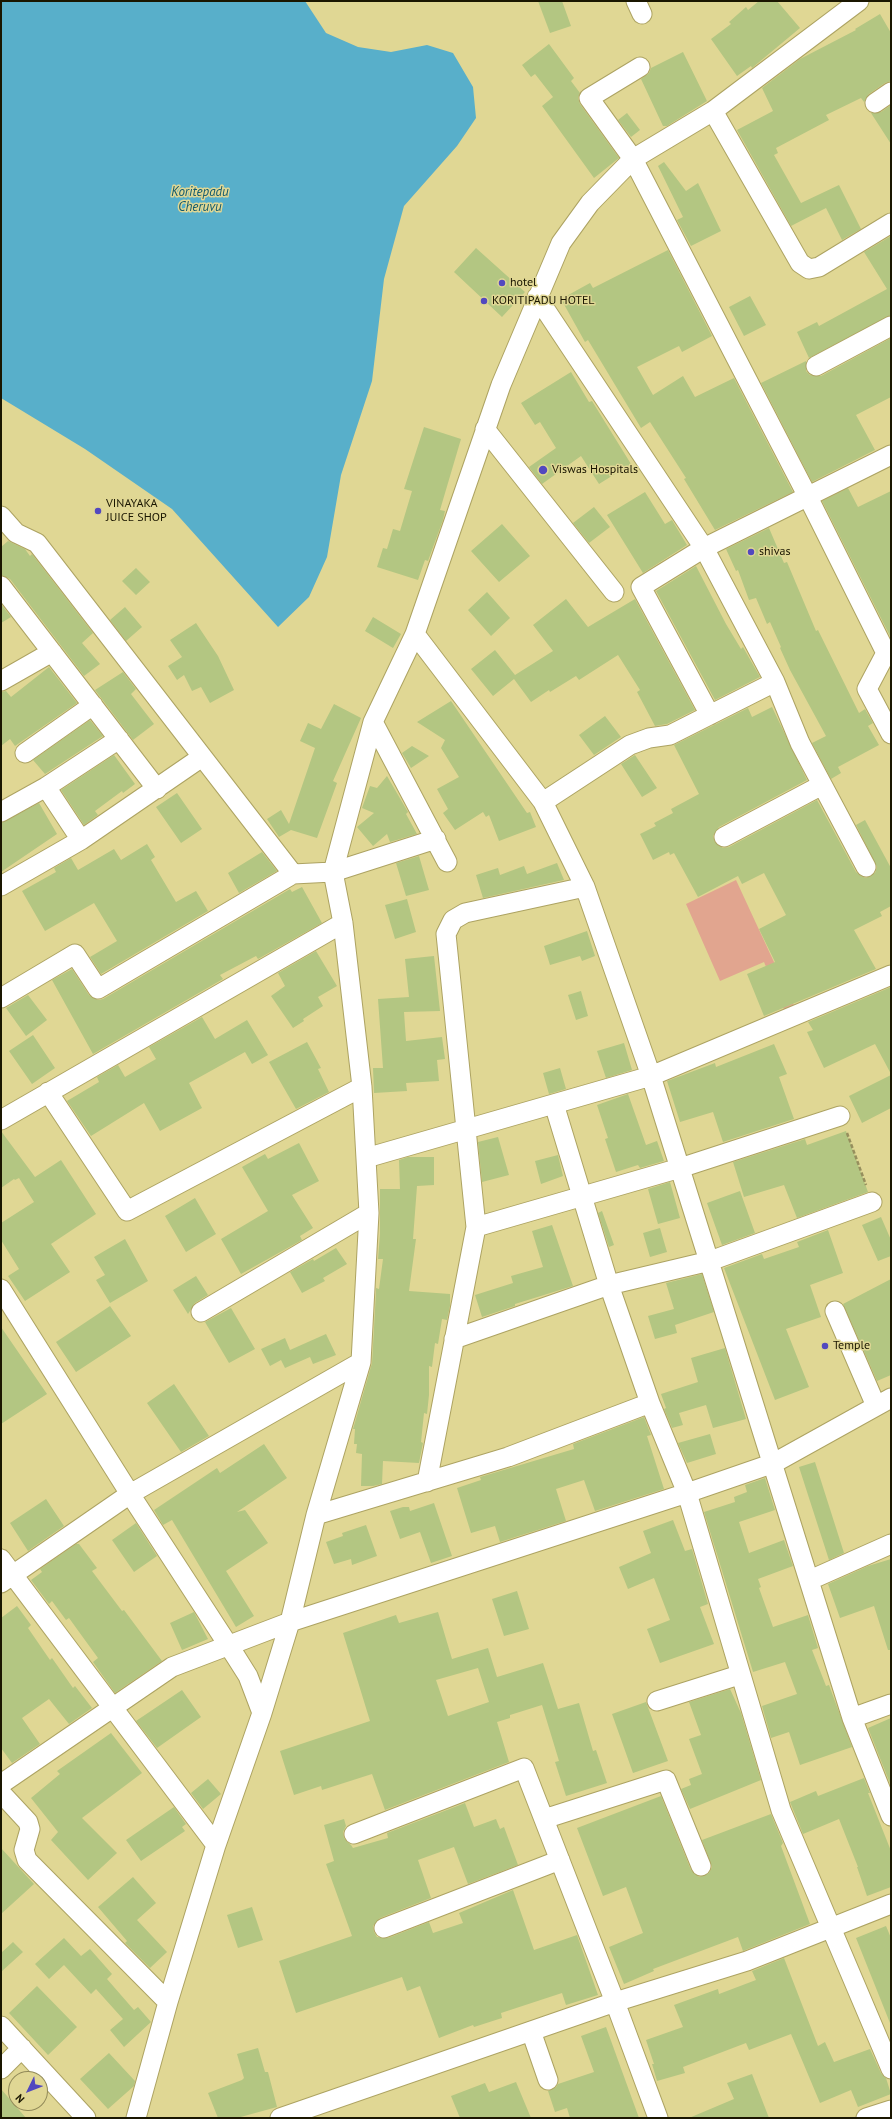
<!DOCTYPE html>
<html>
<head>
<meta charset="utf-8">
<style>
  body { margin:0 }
  #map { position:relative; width:892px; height:2119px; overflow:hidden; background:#e0d794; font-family:"PT Sans",sans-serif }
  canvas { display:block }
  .frame { position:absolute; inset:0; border:2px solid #1a1600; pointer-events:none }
  .north { position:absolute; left:8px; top:2071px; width:40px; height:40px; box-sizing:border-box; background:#e0d794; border:1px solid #918a59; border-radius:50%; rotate:227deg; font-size:11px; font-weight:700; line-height:16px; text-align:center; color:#1a1600 }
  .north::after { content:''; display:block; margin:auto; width:14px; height:18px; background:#5248bf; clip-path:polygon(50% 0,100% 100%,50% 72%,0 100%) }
</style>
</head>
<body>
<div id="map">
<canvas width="892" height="2119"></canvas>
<div class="frame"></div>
<div class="north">N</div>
</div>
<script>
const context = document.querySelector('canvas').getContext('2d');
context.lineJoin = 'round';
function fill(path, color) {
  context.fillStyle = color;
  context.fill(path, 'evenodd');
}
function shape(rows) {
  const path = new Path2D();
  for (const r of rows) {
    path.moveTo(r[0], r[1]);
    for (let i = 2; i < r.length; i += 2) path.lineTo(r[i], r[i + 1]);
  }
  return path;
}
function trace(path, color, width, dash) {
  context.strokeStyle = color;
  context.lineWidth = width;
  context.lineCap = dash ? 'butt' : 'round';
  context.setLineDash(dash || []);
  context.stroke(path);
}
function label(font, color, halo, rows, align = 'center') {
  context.font = font + ' "PT Sans",sans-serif';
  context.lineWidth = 3;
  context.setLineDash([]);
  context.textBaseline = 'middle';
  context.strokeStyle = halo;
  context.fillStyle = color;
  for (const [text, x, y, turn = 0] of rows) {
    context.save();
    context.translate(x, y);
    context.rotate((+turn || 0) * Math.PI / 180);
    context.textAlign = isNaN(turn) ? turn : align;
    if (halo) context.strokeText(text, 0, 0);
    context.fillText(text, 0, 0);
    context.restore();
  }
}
fill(shape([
  [736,880,798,1014,788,1019,764,962,720,981,686,904]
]), '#e1a58f');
fill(shape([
  [1,1,305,1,326,33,358,47,391,52,427,45,453,53,473,87,476,118,457,146,404,206,384,279,372,381,341,475,327,557,309,597,278,627,172,509,85,449,1,398]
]), '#58afca');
fill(shape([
  [538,1,562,1,571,26,550,33],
  [759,1,777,1,800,28,752,68,751,66,737,76,711,39,731,24,729,22,746,7,748,10],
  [880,14,891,33,891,81,885,83,869,94,864,102,861,98,826,115,829,120,776,148,778,153,774,155,801,203,839,185,861,229,842,240,826,208,791,226,737,130,773,111,762,88,800,59,856,30,855,29],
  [549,44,574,78,571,81,580,93,578,98,580,104,619,158,594,178,542,106,553,97,535,74,531,77,522,65],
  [683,52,707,101,667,126,663,126,641,79,649,73,651,68],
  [891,105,891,144,871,113,881,112],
  [627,113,640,130,631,137,618,120],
  [664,162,686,191,698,183,721,231,691,246,677,220,683,217,658,166],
  [891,236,891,315,809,358,797,332,817,322,819,326,887,289,864,252],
  [476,248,525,292,502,317,454,272],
  [668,250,712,336,682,352,679,346,637,367,653,395,683,376,695,397,734,378,793,492,715,530,684,479,686,478,650,422,641,428,588,340,585,342,561,299,590,283,593,288],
  [750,296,766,325,744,336,729,307],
  [891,338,891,397,856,415,875,450,812,482,761,383,806,361,806,371,810,375,821,376],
  [571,372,589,402,592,401,631,464,599,484,581,456,542,484,529,467,556,448,540,422,535,425,521,403],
  [424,427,461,439,440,510,445,511,443,520,428,561,425,560,418,580,377,567,383,548,387,549,393,529,400,531,412,491,404,489],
  [848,488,858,507,891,491,891,638,822,501],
  [645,492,665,524,672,520,687,545,643,573,607,515],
  [594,507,610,527,589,543,573,523],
  [502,524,530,556,499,582,471,551],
  [769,528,784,563,787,562,816,631,818,630,859,713,865,709,873,723,868,726,879,745,838,767,841,773,831,779,812,743,826,736,790,670,780,648,781,647,770,622,767,624,756,598,749,600,738,570,736,571,726,549],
  [8,541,25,549,30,556,32,554,93,633,82,643,100,664,84,676,10,579,1,575,1,547],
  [696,566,726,624,741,649,743,647,760,677,715,700,656,591],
  [136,568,150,582,136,595,122,581],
  [487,592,510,618,491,636,468,610],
  [566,599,588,627,635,599,695,710,667,724,655,726,637,692,640,690,618,655,579,680,576,676,550,692,549,690,531,702,514,679,493,696,471,669,495,650,515,675,553,651,533,625],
  [1,604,11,617,1,623],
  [125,607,142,627,126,641,110,620],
  [373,617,401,634,393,648,365,631],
  [196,623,218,656,234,690,210,703,201,687,192,691,184,675,177,680,168,666,182,657,170,640],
  [49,667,77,703,15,746,10,739,1,746,1,692,6,691,11,697],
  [123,672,136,689,131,694,154,724,133,740,95,690],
  [451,701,527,813,530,812,536,827,499,841,489,815,486,817,483,812,455,830,443,813,448,809,437,789,459,777,441,748,445,740,417,722],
  [334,704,361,718,333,781,337,783,317,838,291,830,279,837,267,819,281,810,289,824,315,748,300,741,308,723,321,729],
  [772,707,807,780,719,827,713,836,715,842,723,848,729,847,817,800,856,872,861,876,866,878,875,873,877,867,856,825,865,820,891,868,891,906,880,912,882,916,854,930,876,969,764,1016,747,974,775,962,759,929,786,915,764,873,742,884,738,876,698,897,674,853,670,855,669,852,653,860,640,834,656,826,654,823,673,813,671,809,699,794,674,745,748,708,752,717],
  [605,716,621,737,594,755,579,735],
  [90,720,103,736,45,774,33,760],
  [412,746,429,756,411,768,402,753],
  [114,755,135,784,123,793,122,791,95,811,98,815,84,825,61,790],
  [635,755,657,788,642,797,621,764],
  [387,776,408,812,406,814,417,834,390,842,387,834,373,846,357,827,374,813,362,808,370,786,377,788],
  [177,793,202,829,181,843,156,807],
  [39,803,57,834,1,872,1,823],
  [147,844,155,857,151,860,176,902,196,891,208,911,101,974,90,957,117,941,94,903,45,931,22,891,56,872,54,868,71,858,78,870,114,849,121,860],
  [262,852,277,871,239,893,228,873],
  [419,856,429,890,406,896,396,863],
  [557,863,564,880,483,898,476,875,498,868,500,875,524,866,527,874],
  [302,887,322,923,258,959,256,956,220,975,223,979,93,1054,52,980,72,969,89,995,98,1000,103,999,290,889,292,892],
  [407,899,416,932,395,939,385,905],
  [587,931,595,956,582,961,580,956,550,965,544,946],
  [316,951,337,986,318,997,323,1006,303,1019,304,1021,293,1028,271,996,285,986,278,973],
  [434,956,440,1011,404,1012,406,1041,442,1037,445,1059,437,1060,439,1081,406,1083,407,1091,374,1093,373,1068,383,1068,378,999,409,997,405,959],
  [891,987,891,1074,875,1044,824,1068,807,1032,813,1030,808,1022],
  [581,991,588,1016,576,1020,568,995],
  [28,995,47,1020,26,1036,6,1008],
  [202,1017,215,1039,247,1020,268,1055,252,1064,245,1052,189,1083,202,1108,160,1131,144,1103,91,1136,67,1101,99,1082,97,1077,118,1065,125,1077,156,1059,149,1047],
  [33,1035,55,1068,32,1084,9,1051],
  [307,1042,321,1068,318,1069,329,1092,296,1109,269,1062],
  [624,1043,632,1070,606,1078,597,1051],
  [774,1044,787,1074,779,1077,794,1119,723,1142,713,1112,680,1122,667,1081,715,1063,716,1067],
  [560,1068,566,1089,549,1094,543,1073],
  [891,1075,891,1108,862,1123,849,1096],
  [628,1094,646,1145,657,1141,664,1161,640,1168,638,1165,616,1172,605,1139,608,1138,597,1105],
  [1,1131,35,1177,61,1160,96,1214,51,1244,70,1272,25,1301,8,1276,19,1269,1,1240,1,1223,34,1202,19,1178,15,1180,14,1179,1,1188],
  [846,1131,868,1192,797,1218,784,1185,744,1197,733,1162,805,1139,807,1145],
  [498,1137,509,1175,482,1182,478,1142],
  [299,1143,319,1181,292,1195,313,1228,300,1236,302,1240,241,1274,221,1239,268,1211,242,1167,265,1154,268,1159],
  [558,1155,563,1176,541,1184,535,1161],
  [408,1157,434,1157,434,1185,417,1186,413,1239,416,1239,409,1291,450,1294,450,1306,447,1320,442,1319,438,1344,435,1343,432,1367,429,1366,429,1395,427,1414,424,1413,421,1442,423,1443,419,1463,383,1461,382,1484,373,1486,361,1486,362,1454,356,1453,357,1444,354,1444,355,1429,353,1429,372,1363,376,1292,376,1288,379,1289,383,1259,378,1259,380,1234,380,1189,400,1189,399,1160],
  [670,1182,680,1218,658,1224,648,1189],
  [740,1191,755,1233,722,1245,707,1203],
  [195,1198,216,1234,186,1252,165,1216],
  [602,1211,614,1245,609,1247,598,1213],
  [881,1217,891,1240,891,1256,878,1261,862,1225],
  [552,1225,573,1286,515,1304,515,1306,482,1317,475,1295,513,1283,511,1276,543,1267,532,1231],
  [660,1228,667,1252,650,1257,643,1233],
  [828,1230,843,1273,810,1285,821,1317,786,1329,809,1387,775,1400,724,1268,762,1254,764,1259,799,1247,797,1242],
  [125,1239,148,1281,110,1303,96,1280,105,1275,94,1257],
  [336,1248,347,1264,323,1278,325,1281,302,1293,290,1272,313,1259,314,1261],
  [702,1274,714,1312,675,1325,677,1333,655,1339,648,1316,674,1309,666,1283],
  [196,1276,208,1295,195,1303,188,1314,173,1290],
  [891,1279,891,1375,877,1381,843,1304],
  [110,1306,131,1336,76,1372,56,1342],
  [231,1308,255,1349,229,1363,205,1322],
  [1,1327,47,1394,1,1424],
  [326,1334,336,1355,313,1364,310,1357,285,1368,281,1360,270,1366,261,1349,285,1338,290,1350],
  [725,1348,746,1419,713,1428,706,1405,679,1413,683,1425,672,1428,664,1409,666,1408,661,1394,698,1382,691,1358],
  [174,1384,209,1436,181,1452,147,1403],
  [644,1417,651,1435,647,1436,664,1489,595,1511,584,1480,556,1489,566,1521,500,1542,495,1526,471,1533,457,1488,481,1480,480,1477,574,1449,573,1444],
  [710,1434,716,1454,687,1463,678,1443],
  [264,1444,287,1478,237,1512,245,1510,268,1543,226,1571,254,1616,236,1627,172,1520,163,1525,154,1510,217,1468,220,1473],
  [815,1462,844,1553,829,1560,799,1467],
  [765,1478,775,1510,739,1522,749,1553,784,1540,793,1566,758,1579,761,1587,759,1588,773,1627,808,1615,818,1648,812,1650,826,1686,829,1685,852,1747,800,1765,789,1732,771,1738,762,1706,797,1694,785,1662,753,1672,704,1512,735,1502,734,1497,747,1492,745,1485],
  [46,1499,64,1526,28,1551,10,1523],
  [434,1503,452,1556,431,1563,420,1532,400,1539,390,1511,403,1507,409,1507,410,1511],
  [673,1520,685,1551,692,1549,708,1604,700,1607,714,1644,660,1663,647,1629,670,1620,654,1578,628,1589,619,1567,651,1553,643,1531],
  [136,1523,157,1556,134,1572,112,1540],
  [366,1525,377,1556,352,1565,351,1559,334,1564,326,1542,343,1536,342,1533],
  [76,1544,79,1544,97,1568,92,1571,122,1611,124,1610,162,1661,115,1693,93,1662,98,1658,82,1636,69,1618,66,1620,52,1601,49,1604,31,1580,42,1572,40,1569],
  [891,1559,891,1650,888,1650,874,1606,840,1618,828,1584,868,1566],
  [517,1591,529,1629,504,1636,492,1599],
  [17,1606,31,1625,28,1628,50,1660,52,1658,73,1688,75,1686,92,1708,69,1724,49,1699,22,1718,40,1744,12,1763,1,1748,1,1618],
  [194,1612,208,1639,182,1650,170,1623],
  [438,1612,452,1659,488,1648,497,1677,543,1663,558,1709,579,1703,593,1751,596,1750,607,1783,566,1796,555,1762,559,1761,542,1705,510,1715,510,1718,497,1722,509,1762,385,1810,372,1774,322,1790,321,1786,294,1795,280,1751,370,1721,343,1633,396,1615,399,1623],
  [478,1668,489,1702,448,1716,436,1680],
  [730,1689,741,1713,761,1780,690,1809,681,1789,691,1785,689,1779,702,1774,689,1739,701,1735,689,1702],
  [182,1690,201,1717,157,1748,136,1721],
  [646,1702,668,1761,633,1773,612,1714],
  [891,1718,891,1786,868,1728],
  [111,1733,142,1773,82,1818,117,1853,88,1880,51,1840,58,1832,31,1798,60,1774,57,1771],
  [864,1778,870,1793,868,1793,891,1851,891,1887,867,1896,857,1867,858,1867,839,1819,803,1834,790,1802,816,1791,818,1796],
  [208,1779,221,1794,203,1809,191,1793],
  [661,1796,691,1870,699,1877,709,1873,712,1867,702,1840,771,1814,783,1843,781,1846,810,1924,743,1951,738,1937,653,1969,654,1971,624,1984,609,1947,643,1933,626,1887,603,1896,577,1828],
  [465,1803,474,1827,496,1819,500,1829,504,1827,518,1865,468,1884,454,1847,418,1860,431,1898,380,1918,373,1926,374,1932,377,1937,388,1938,429,1922,433,1933,463,1923,459,1913,513,1890,534,1950,577,1935,598,1995,566,2005,562,1993,501,2013,502,2018,474,2027,473,2025,439,2038,420,1986,407,1991,402,1977,296,2013,279,1961,352,1936,326,1864,334,1861,324,1825,344,1819,346,1826,343,1832,344,1838,351,1845,353,1848,388,1838,387,1833],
  [174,1807,186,1824,182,1827,185,1831,141,1861,126,1840],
  [1,1848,34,1884,1,1914],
  [133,1877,156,1903,137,1920,167,1952,150,1968,125,1943,127,1941,98,1907],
  [252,1907,263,1940,238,1948,227,1915],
  [886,1926,891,1938,890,2023,856,1938],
  [64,1938,81,1956,90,1949,112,1974,107,1979,134,2010,138,2007,151,2022,124,2047,110,2030,123,2019,96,1989,91,1994,64,1965,49,1979,35,1964],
  [13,1942,23,1952,1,1972,1,1953],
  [784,1958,818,2046,825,2042,834,2062,870,2049,881,2073,886,2078,891,2094,858,2107,851,2090,820,2103,791,2034,749,2050,746,2043,683,2067,685,2073,657,2081,652,2064,654,2064,646,2040,683,2027,674,2005,718,1989,719,1994,756,1980,752,1971],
  [37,1986,77,2027,48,2055,9,2013],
  [606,2027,639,2118,570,2118,567,2108,555,2112,548,2091,556,2087,558,2084,594,2072,581,2036],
  [258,2048,265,2072,268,2072,277,2107,237,2118,218,2118,208,2093,242,2080,244,2078,237,2054],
  [109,2053,135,2081,134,2086,108,2109,80,2079],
  [752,2074,769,2118,689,2118,734,2099,727,2083],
  [516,2082,531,2118,460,2118,451,2096,485,2083,489,2092],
  [1,2089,26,2118,1,2118]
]), '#b3c682');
const minor = shape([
  [636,1,642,14],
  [640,67,589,98,633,159,808,497,886,653,891,651],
  [875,103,891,92],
  [713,111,800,263,809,269,819,267,891,223],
  [537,297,704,548,891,455],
  [816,366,891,326],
  [485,429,614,592],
  [1,516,16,533,37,543,293,874,333,872,436,839],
  [1,586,157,789],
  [415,634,543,802,585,887,651,1076,852,1718,891,1816],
  [886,653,867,689,891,734],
  [1,681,52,652],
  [710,715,641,587,704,548,775,682,800,743,866,867],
  [373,722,447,862],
  [25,753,93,705],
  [46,787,119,739],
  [543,802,630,745,649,738,670,735,775,682],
  [1,812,46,787,81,840],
  [724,837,822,785],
  [1,886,81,840,202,757],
  [1,998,75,954,98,989,293,874],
  [48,1092,127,1211,362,1087],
  [554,1104,609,1285,650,1403],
  [1,1120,343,923],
  [366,1158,651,1076,891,975],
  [476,1227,680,1168,840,1116],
  [1,1289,130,1494,236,1657,248,1676,262,1713],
  [835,1311,876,1406],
  [201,1312,369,1213],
  [454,1339,609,1285,710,1261,872,1202],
  [427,1482,476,1227,446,934,453,920,465,913,585,887],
  [316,1515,508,1457,650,1403,687,1493,781,1810,891,2069],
  [1,1559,216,1845],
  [810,1580,891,1544],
  [1,1583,130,1494,361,1362],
  [657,1701,739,1675],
  [852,1718,891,1704],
  [1,1784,172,1667,290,1622,687,1493,774,1463,891,1398],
  [1,1793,28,1822,30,1829,24,1850,27,1860,168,2002],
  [544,1819,666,1780,701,1866],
  [354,1834,524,1768,615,2002,658,2118],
  [384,1928,560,1860],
  [1,2026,86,2118],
  [531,2031,548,2080],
  [1,2069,22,2048],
  [136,2118,168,2002,216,1845,262,1713,290,1622,316,1515,361,1362,369,1213,362,1087,343,923,333,872,373,722,415,634,501,385,561,243,590,203,633,159,713,111,859,1],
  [280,2118,615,2002,747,1961,891,1904],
  [866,2118,891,2110]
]);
trace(minor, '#ada362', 21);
trace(shape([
  [847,1133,866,1185]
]), '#968f5d', 2.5, [4, 2]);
trace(minor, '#fff', 19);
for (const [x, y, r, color] of [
  [502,283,4,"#5248bf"],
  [484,301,4,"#5248bf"],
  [543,470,5,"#5248bf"],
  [98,511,4,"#5248bf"],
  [751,552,4,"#5248bf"],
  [825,1346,4,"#5248bf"]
]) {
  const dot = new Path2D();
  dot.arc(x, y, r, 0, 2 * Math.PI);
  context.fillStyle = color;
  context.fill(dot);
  trace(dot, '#e0d794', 1.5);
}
label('12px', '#1a1600', '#e0d794', [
  ["hotel",510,283],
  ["KORITIPADU HOTEL",492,301],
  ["Viswas Hospitals",552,470],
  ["VINAYAKA",106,504],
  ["JUICE SHOP",106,518],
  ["shivas",759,552],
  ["Temple",833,1346]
], 'left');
label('italic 13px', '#11596d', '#e0d794', [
  ["Koritepadu",200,192],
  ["Cheruvu",200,207]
]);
</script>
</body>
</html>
